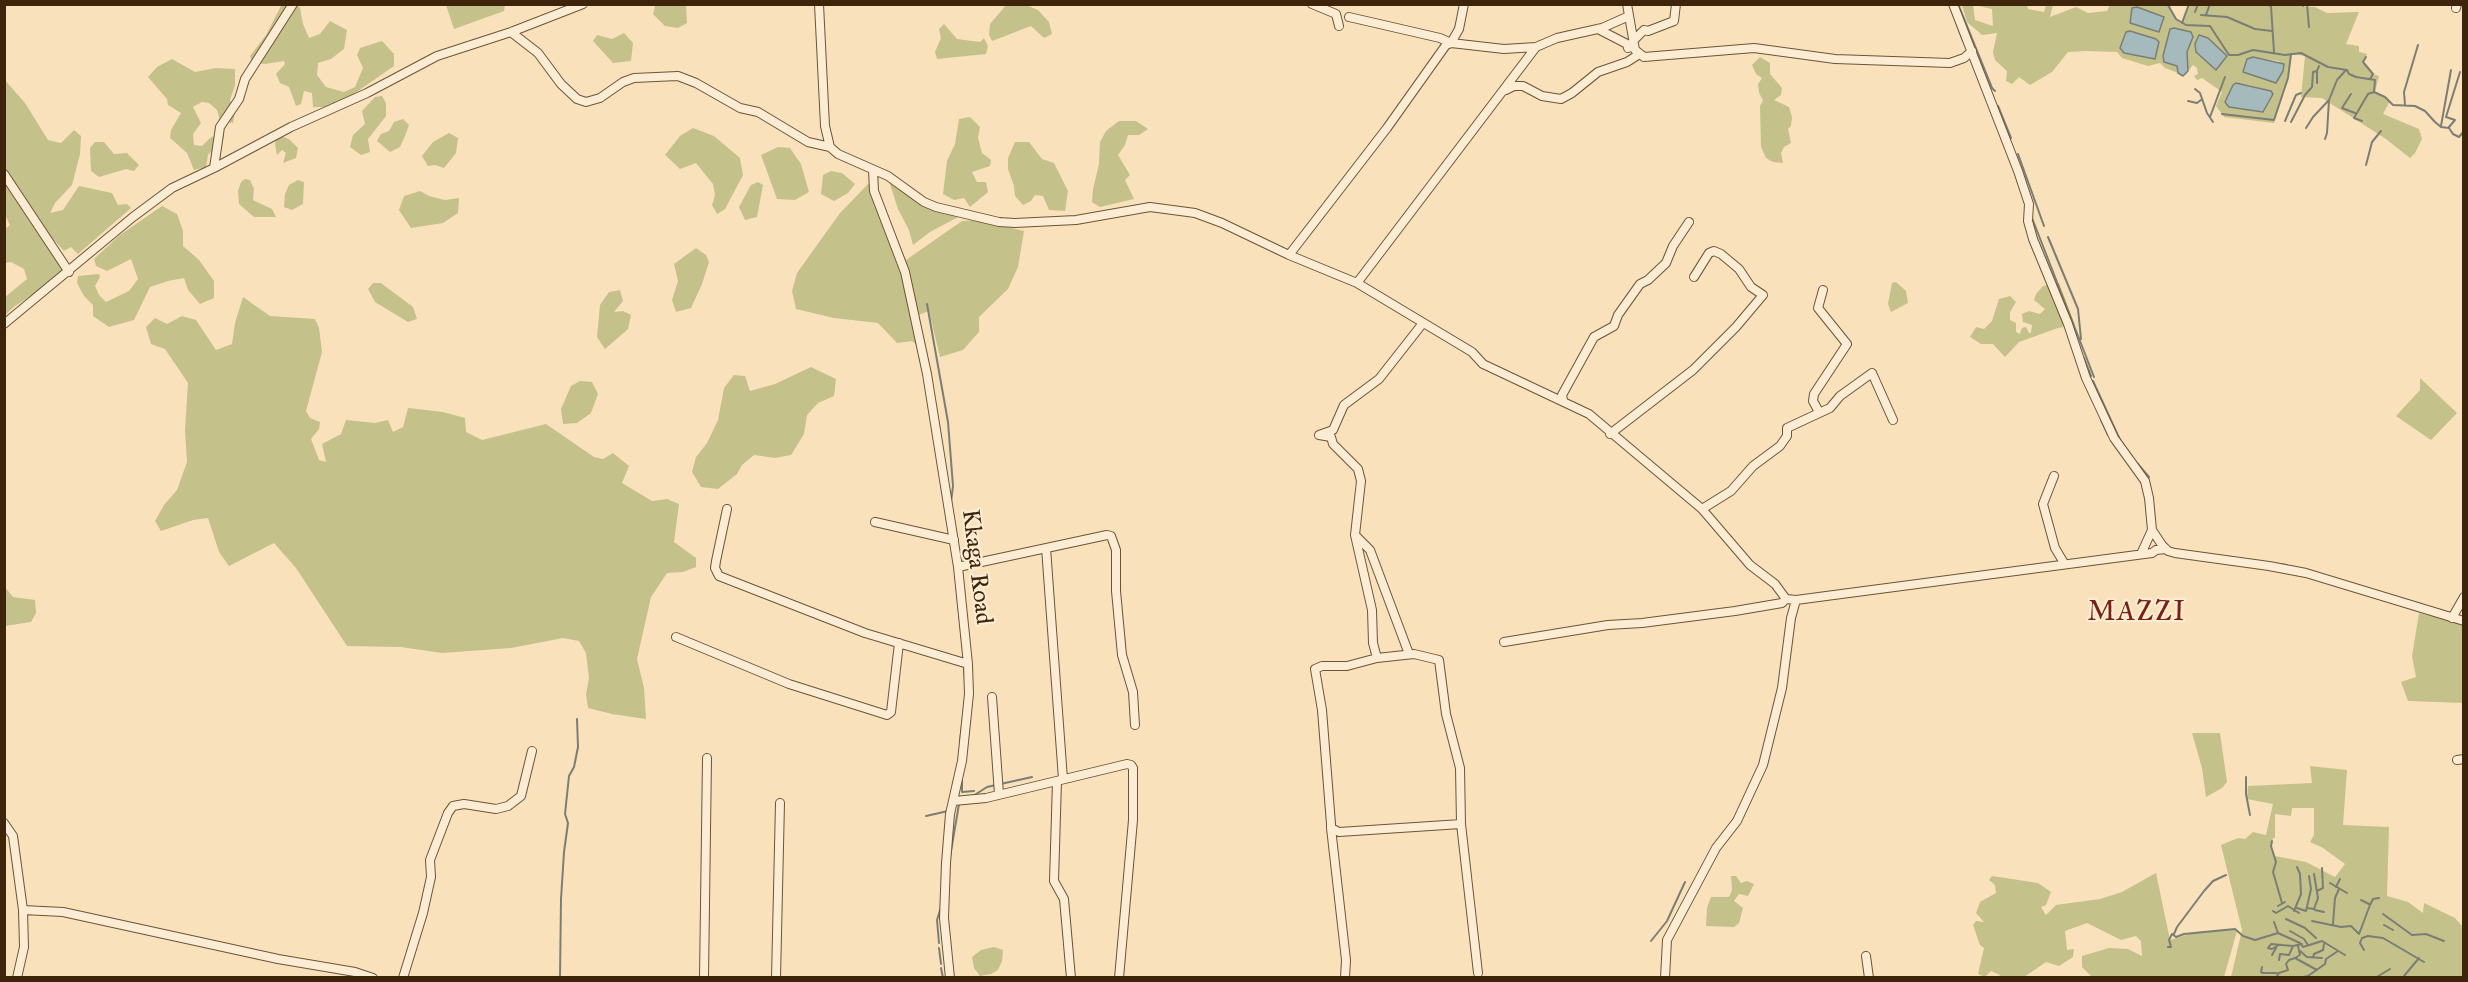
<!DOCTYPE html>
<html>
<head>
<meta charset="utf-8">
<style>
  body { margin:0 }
  #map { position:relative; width:2468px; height:982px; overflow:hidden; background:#f9e2bb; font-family:"IM FELL Great Primer",serif }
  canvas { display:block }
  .frame { position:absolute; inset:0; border:6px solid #3d240a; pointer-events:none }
</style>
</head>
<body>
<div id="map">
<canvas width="2468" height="982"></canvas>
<div class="frame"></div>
</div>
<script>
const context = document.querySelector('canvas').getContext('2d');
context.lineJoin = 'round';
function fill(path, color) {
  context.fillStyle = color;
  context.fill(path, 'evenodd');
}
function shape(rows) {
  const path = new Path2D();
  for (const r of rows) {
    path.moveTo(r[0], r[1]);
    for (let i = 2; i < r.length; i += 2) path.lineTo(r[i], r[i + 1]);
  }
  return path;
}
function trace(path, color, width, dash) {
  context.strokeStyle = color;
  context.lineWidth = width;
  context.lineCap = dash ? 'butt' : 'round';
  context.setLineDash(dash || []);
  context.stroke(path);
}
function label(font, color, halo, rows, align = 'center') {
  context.font = font + ' "IM FELL Great Primer",serif';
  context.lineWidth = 4.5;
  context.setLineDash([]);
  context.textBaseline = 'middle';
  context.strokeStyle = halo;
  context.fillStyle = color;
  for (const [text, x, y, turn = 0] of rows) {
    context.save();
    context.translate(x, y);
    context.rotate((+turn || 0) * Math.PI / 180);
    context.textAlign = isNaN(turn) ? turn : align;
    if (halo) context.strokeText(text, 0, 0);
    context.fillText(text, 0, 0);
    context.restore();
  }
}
fill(shape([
  [282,4,297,5,300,8,303,24,309,38,320,34,330,21,347,30,344,49,331,59,318,63,317,75,326,87,344,92,355,87,363,68,357,55,360,48,382,41,394,54,394,66,345,100,324,107,313,107,312,93,304,91,301,104,296,106,289,87,280,83,276,74,285,64,284,61,265,64,252,62,250,56,266,35],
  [1007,4,1026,5,1038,10,1049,22,1052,34,1044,38,1031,26,992,41,989,35,990,24],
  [446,5,445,5,505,5,504,11,454,29],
  [659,5,686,5,687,23,678,28,665,26,653,14,655,6],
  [1962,5,1973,5,1975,20,1993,26,1992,9,1974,5,2027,5,2028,9,2044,12,2046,5,2053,5,2050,17,2076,7,2088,13,2107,11,2110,5,2168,5,2176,19,2181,23,2189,5,2281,5,2315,7,2327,13,2359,12,2346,44,2359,46,2359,52,2367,54,2363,62,2373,74,2379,76,2375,92,2390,101,2383,114,2419,129,2422,139,2415,153,2410,158,2386,139,2322,98,2301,97,2305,56,2292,54,2288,78,2274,123,2224,117,2216,106,2222,92,2202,78,2197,80,2194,76,2198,74,2197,68,2193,65,2188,71,2187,52,2193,37,2165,62,2178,66,2178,73,2165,68,2160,63,2148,66,2122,58,2117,52,2086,51,2068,52,2052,72,2030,85,2019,77,2012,84,2006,81,2007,71,1995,60,1993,52,1997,33,1982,35,1967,22],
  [2253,57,2279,61,2283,71,2276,83,2243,72],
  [2236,83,2249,85,2271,91,2243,108,2229,107],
  [944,24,957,39,980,42,984,38,988,46,986,54,937,59,935,52,941,38,939,29],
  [624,33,633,43,631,61,613,63,593,41,597,35,612,39],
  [1760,57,1770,63,1770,74,1782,88,1781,95,1774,100,1789,107,1792,117,1791,126,1788,129,1791,143,1784,147,1781,153,1783,163,1773,162,1766,158,1761,147,1760,106,1763,100,1759,93,1758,84,1762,78,1756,74,1752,65],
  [172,59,195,72,216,68,235,69,235,85,230,100,235,112,233,123,220,121,217,110,209,103,202,102,193,107,201,123,193,134,194,145,202,146,210,138,222,132,224,138,208,155,206,167,194,170,187,153,170,138,171,130,181,113,168,105,167,99,148,77,157,67],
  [4,79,25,103,48,140,61,143,74,130,81,136,80,154,72,185,55,203,50,213,63,210,79,186,112,193,118,205,127,204,131,208,78,254,71,247,64,251,51,237,66,273,15,306,5,315,5,297,27,279,24,269,11,262,5,263,5,229,10,225,4,213,6,147,4,146],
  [382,96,386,103,386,116,368,139,370,152,361,155,350,147,353,135,365,124,362,111,375,97],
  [970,117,980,127,978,138,982,153,991,160,990,166,972,172,977,182,986,182,988,192,970,207,964,198,954,200,943,194,947,161,955,144,959,119],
  [403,119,409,125,405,136,400,147,390,152,377,141,381,134,389,131,394,122],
  [1119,121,1136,121,1148,129,1139,135,1128,135,1125,145,1118,155,1130,175,1125,180,1134,199,1100,207,1092,202,1093,189,1099,164,1100,142,1106,131],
  [693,128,714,136,740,158,743,175,725,209,717,214,712,205,715,195,713,184,696,163,680,169,665,155,680,136],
  [449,133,458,138,456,153,444,168,435,165,428,166,422,156,433,142],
  [281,136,289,139,298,148,296,158,283,163,286,153,282,150,277,155,275,144,276,139],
  [95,142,104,142,114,154,127,153,139,165,134,171,126,169,99,177,91,171,90,148],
  [1015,142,1029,142,1042,159,1054,163,1068,191,1065,211,1049,210,1043,196,1035,195,1031,201,1023,205,1015,196,1014,186,1008,169,1008,158],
  [778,147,790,148,801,164,809,192,795,200,777,199,761,155],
  [831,171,842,173,855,184,848,193,834,201,821,194,823,175],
  [245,179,250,180,254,189,253,200,272,209,276,217,254,217,239,204,238,191,241,182],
  [873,179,906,260,962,221,978,220,1024,231,1018,267,1008,289,979,317,979,332,963,350,940,357,929,311,916,316,922,350,912,341,897,343,878,323,834,318,796,309,792,291,797,273,840,213],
  [298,180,304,182,303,204,292,210,284,207,285,194,289,185],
  [889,181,918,199,962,215,930,232,913,245,909,230,898,209],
  [758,182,763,185,757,217,745,220,739,207,751,185],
  [420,191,429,196,445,200,459,198,458,213,443,223,411,228,399,210,404,196],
  [162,206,177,214,183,231,183,246,199,260,214,281,214,298,200,304,188,290,184,278,168,281,150,287,134,320,109,327,93,316,93,305,84,296,77,283,78,276,99,274,100,277,95,286,99,295,106,302,129,291,138,279,131,259,107,271,96,266,94,259,120,235],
  [696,248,706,255,709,262,702,284,691,308,676,312,672,300,678,281,674,264],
  [1896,282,1906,291,1908,303,1891,312,1888,304,1892,283],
  [373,283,381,283,413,307,417,319,408,322,375,302,368,289],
  [2059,283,2075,325,2058,328,2019,342,2005,357,1993,344,1981,344,1970,337,1976,327,1984,329,1992,321,1999,299,2010,296,2016,302,2010,312,2010,320,2016,323,2016,332,2020,334,2022,328,2026,327,2029,333,2031,333,2032,325,2023,322,2022,314,2029,311,2040,314,2045,309,2034,300,2036,294,2043,286],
  [620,290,623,301,614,312,623,311,631,315,628,329,605,349,597,337,600,305,609,292],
  [243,297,270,316,315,319,319,328,322,352,306,411,310,418,320,422,319,429,311,439,319,460,326,462,322,444,341,434,346,420,375,423,388,420,393,432,403,427,408,408,443,412,465,418,466,432,482,440,546,424,594,457,603,459,613,453,629,466,622,483,652,501,667,499,679,504,674,542,696,558,696,567,683,572,667,573,651,597,637,659,644,688,646,719,612,714,588,708,586,694,589,678,586,653,579,641,563,638,511,648,442,653,401,647,347,646,296,568,274,543,229,566,219,552,208,518,193,520,161,531,155,521,164,505,177,490,187,462,185,430,188,383,165,349,151,344,146,327,155,318,167,324,182,316,196,320,216,350,232,344,235,323],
  [811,367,836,379,834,396,818,403,807,415,804,434,791,455,775,458,754,455,742,465,737,474,718,489,701,487,692,472,696,457,707,443,718,420,724,388,734,375,745,376,750,391,775,384],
  [2420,378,2457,413,2431,440,2396,416,2420,390],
  [580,381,592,382,598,394,591,413,577,423,563,424,561,409,571,386],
  [4,586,13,597,35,600,36,613,31,622,5,626],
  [2419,613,2463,624,2463,703,2408,701,2401,682,2416,677,2412,656],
  [2192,733,2220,733,2227,782,2222,788,2206,797,2202,768],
  [2310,766,2347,770,2343,825,2389,827,2387,896,2408,902,2423,913,2424,903,2455,918,2463,927,2463,977,2231,977,2242,930,2221,845,2238,838,2245,839,2253,832,2266,835,2273,804,2247,799,2248,786,2312,783],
  [2292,808,2314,808,2314,835,2310,842,2323,848,2345,864,2335,877,2306,862,2275,856,2271,846,2273,838,2275,838,2275,814,2291,816],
  [2156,873,2170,940,2196,932,2231,929,2237,931,2224,977,2092,977,2082,967,2082,956,2109,948,2128,949,2142,956,2141,941,2136,936,2121,940,2087,923,2065,931,2067,950,2074,949,2073,957,2059,966,2046,962,2024,977,1999,977,2000,975,1991,971,1985,977,1978,974,1984,948,1980,945,1973,925,1976,921,1984,922,1976,913,1980,902,1996,893,1995,885,1989,880,1992,876,2038,883,2051,892,2046,905,2041,907,2046,915,2056,905,2100,899,2122,892],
  [1731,876,1736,876,1741,883,1747,881,1754,884,1748,896,1739,894,1734,901,1743,908,1739,923,1734,927,1706,926,1707,908,1711,897,1729,897,1732,890],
  [994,947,1003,950,1002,961,998,970,991,974,980,976,974,968,972,957,981,950]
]), '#c5c18b');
const water = shape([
  [2137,7,2164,17,2159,32,2130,23,2132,8,2137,7],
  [2174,28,2191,32,2193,37,2187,52,2188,71,2183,76,2178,73,2177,66,2164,62,2163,56,2170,29,2174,28],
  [2130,31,2156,39,2159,42,2155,59,2124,53,2120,48,2126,32,2130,31],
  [2199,35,2208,38,2227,56,2216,70,2196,52,2195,44,2199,35],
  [2253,57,2284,64,2283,71,2276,83,2243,72,2247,59,2253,57],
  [2236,83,2271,91,2273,94,2263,112,2229,107,2225,102,2233,85,2236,83]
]);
fill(water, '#a4babc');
trace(water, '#7b7e75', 1.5);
trace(shape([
  [1949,4,1963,41],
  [1958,4,1992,88,1995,91],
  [2161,4,2168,5,2176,19,2186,25,2210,26,2229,55,2238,55,2253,50,2285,55,2301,53,2328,67,2347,70,2349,74,2356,77,2375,80,2374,92,2385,97,2393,105,2415,106,2425,111,2435,122,2441,127,2449,128,2453,134,2459,137,2464,131],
  [2265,4,2271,6,2274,52],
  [2283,4,2296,5],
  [2307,4,2309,27],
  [2303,6,2303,4],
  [2195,12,2198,4],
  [2201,15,2227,17,2255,29,2272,31],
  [2206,15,2210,4],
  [2182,23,2189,4],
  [2366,57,2363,62,2373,74,2370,79],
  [1971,60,1987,101],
  [2317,83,2317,71],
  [2195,89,2200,93,2207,113,2213,122],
  [2351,94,2342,108,2355,113],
  [2188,101,2197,103,2201,100],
  [2405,105,2404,92,2418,45],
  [1998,106,2011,138],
  [2222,114,2274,120,2288,78,2291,54],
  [2210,117,2225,77],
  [2285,121,2296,95,2301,93],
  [2362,121,2354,118,2368,94,2374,92],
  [2291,122,2305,95,2312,87,2313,72,2317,71,2319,66],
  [2441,126,2451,70],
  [2449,127,2455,120,2446,117,2460,72],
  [2306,128,2313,117,2329,100,2337,80,2346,70],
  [2325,139,2327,133,2329,100],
  [2018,154,2044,226],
  [2366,165,2372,142,2381,131],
  [2032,218,2094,377],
  [2048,237,2078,309,2081,339],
  [927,304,948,422,953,486,951,502],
  [2084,358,2091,376],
  [2093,381,2121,442],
  [2101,420,2108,435],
  [2137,463,2149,477],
  [2272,563,2287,565],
  [956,582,964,660],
  [964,666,965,681],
  [960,742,965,700],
  [2246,777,2246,794,2250,815],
  [962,778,962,792,974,791],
  [973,796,987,787,1032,777],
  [926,816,948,811],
  [2272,841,2271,846,2276,862,2273,872,2282,903],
  [950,857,959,804],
  [2330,883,2347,893],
  [2336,887,2340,879],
  [2317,891,2323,888,2322,868],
  [2361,900,2369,904],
  [2278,906,2285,902],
  [2297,908,2306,911,2311,889,2309,876],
  [2307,908,2314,909,2318,898,2314,874],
  [2315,910,2324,912],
  [2273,911,2276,913,2288,906,2299,913],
  [2294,911,2301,894,2300,874,2297,867],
  [2383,914,2412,935,2426,934,2444,941],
  [2286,919,2305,928,2316,938],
  [2312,921,2341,927,2351,926,2359,934,2370,905,2373,899,2379,898],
  [2274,922,2278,933],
  [2333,924,2335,898,2339,889],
  [2384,925,2393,930],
  [2290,931,2304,939,2308,945],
  [2174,934,2177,927,2204,891,2213,881,2226,875],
  [1651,941,1667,921,1685,882],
  [939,943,937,920,941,907],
  [2168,947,2171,947,2169,940,2172,934,2176,937,2184,934,2235,929,2243,936,2255,940,2278,933,2300,943,2303,947,2322,941,2345,955],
  [939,948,941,964],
  [2268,948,2271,944,2293,946,2302,944],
  [2268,948,2272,949,2279,945],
  [2364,950,2360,943,2362,938,2368,936,2383,938,2424,962],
  [2300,951,2307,957,2322,958],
  [2272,955,2276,948],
  [2313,957,2314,954,2323,950,2324,944],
  [2295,958,2300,955,2298,946],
  [2279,960,2280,954,2289,955,2293,946],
  [2262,967,2261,972,2263,973,2277,973],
  [941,968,943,978],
  [2404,976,2419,958],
  [560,978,561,899,564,852,568,823,565,814,569,776,574,767,578,747,577,719],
  [2276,978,2279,973,2288,970,2286,964,2289,960,2295,958,2317,970],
  [2298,978,2308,976,2325,964,2326,959,2338,951],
  [2375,978,2390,969]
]), '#7b7e75', 2);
const minor = shape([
  [819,4,825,126,830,147],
  [1312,4,1336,14,1339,26],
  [1627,4,1635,50,1644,57,1754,48,1835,59,1950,63,1964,58,1972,51],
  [1953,4,2018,171,2029,204,2028,221,2033,239,2068,324,2086,378,2114,438,2145,481,2149,498,2152,530,2162,545,2168,551,2175,553,2269,566,2306,573,2464,621],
  [2456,8,2457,4],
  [1349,17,1440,38,1451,43,1459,29,1464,4],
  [1598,29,1627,44,1628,48],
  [511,32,538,53,561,84,577,99,586,102,600,98,623,82,634,78,678,76,696,83,740,108,758,112,808,142,830,147,838,154,888,176,924,202,936,207,999,222,1015,223,1076,220,1150,207,1195,213,1222,223,1289,255,1357,283,1472,352,1483,364,1589,414,1702,509,1750,565,1775,584,1786,599],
  [1633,41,1644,30,1648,31,1674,21,1676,4],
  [1506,90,1514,86,1523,86,1542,96,1561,99,1572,93,1598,72,1627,62,1638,55],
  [214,168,220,127,239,99,245,79,293,4],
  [873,170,874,191,905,272,927,374,958,567,968,664,969,694,962,761,950,814,946,863,944,918,950,978],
  [4,174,69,272],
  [1289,255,1387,128,1446,45,1451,43,1504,49,1536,47],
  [1357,283,1536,47,1557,38,1602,28,1629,16],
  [4,324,133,217,172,188,214,168,291,127,367,93,437,56,511,32,583,4],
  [1563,400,1562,395,1594,337,1614,326,1618,315,1640,284,1648,280,1666,263,1673,246,1689,222],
  [1819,412,1813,401,1814,394,1847,344,1818,308,1823,290],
  [1610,434,1693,370,1736,327,1763,295,1751,287,1739,269,1721,254,1714,251,1709,253,1694,277],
  [2054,476,2043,504,2055,548,2064,563],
  [727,509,716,561,715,568,719,576,865,633,968,664],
  [1702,509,1731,491,1753,466,1780,446,1787,436,1787,428,1830,408,1840,396,1872,373,1893,420],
  [875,522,954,540],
  [1356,536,1370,550,1409,654],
  [1046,548,1063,779],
  [2141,554,2152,530],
  [958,567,1107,535,1111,536,1116,550,1116,591,1122,655,1133,692,1135,725],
  [2452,618,2464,597],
  [676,637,789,684,887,715,891,712,899,643],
  [1504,642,1608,625,1642,623,1735,611,1782,603,1786,599,1796,600,2152,553,2156,550,2166,549],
  [1377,658,1373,643,1372,610,1355,535,1361,481,1358,469,1333,444,1331,437,1319,435,1333,430,1344,405,1379,379,1423,323],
  [992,697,999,794],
  [2457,760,2464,759],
  [1057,781,1054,881,1064,899,1071,978],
  [954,801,986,798,1127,764,1131,765,1133,768,1133,820,1119,978],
  [4,823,13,836,23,910,24,947,17,978],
  [1461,824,1478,973],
  [1331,828,1339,832,1461,824,1460,768,1446,714,1439,660,1414,654,1377,658,1347,666,1322,666,1315,669,1322,710,1331,824,1331,828,1346,960,1345,978],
  [23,910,63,912,278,959,355,972,373,978],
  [1866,956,1869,978],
  [403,978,423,913,431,877,430,860,448,813,453,806,464,804,496,809,508,806,521,796,532,751],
  [704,978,707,758],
  [776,978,780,803],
  [1665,978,1667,940,1716,848,1737,821,1763,765,1782,688,1791,618,1796,600]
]);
trace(minor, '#6c5436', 10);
trace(minor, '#fbecd3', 8);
label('24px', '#3d240a', '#fbecd3', [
  ["Kkaga Road",976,567,83]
]);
context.letterSpacing = '1.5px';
label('27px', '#7a1f14', '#fbecd3', [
  ["MAZZI",2137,613]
]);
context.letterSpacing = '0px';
</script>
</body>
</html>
